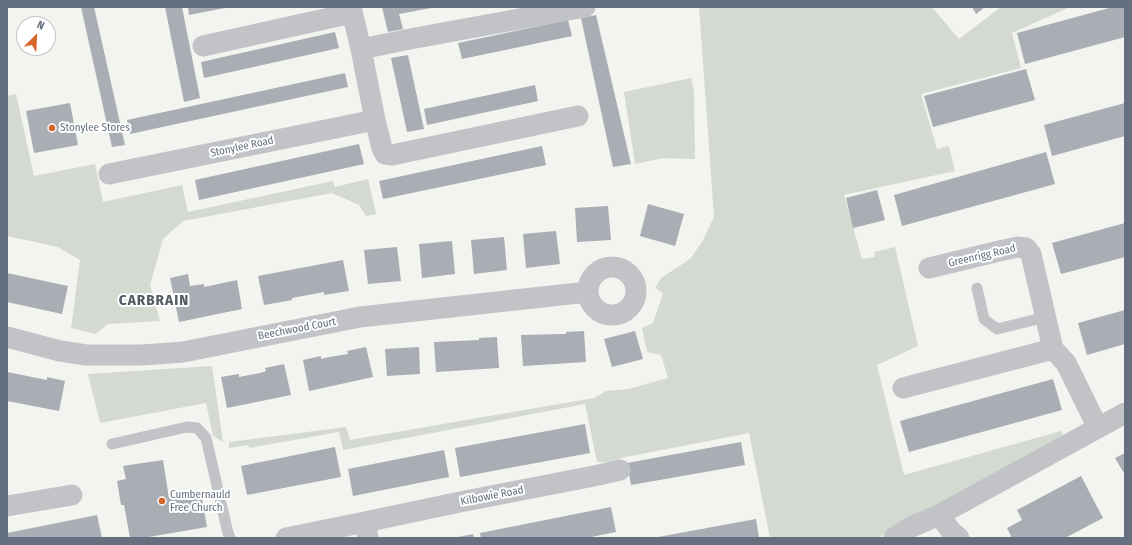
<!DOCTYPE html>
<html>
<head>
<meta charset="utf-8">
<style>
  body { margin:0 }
  #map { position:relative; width:1132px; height:545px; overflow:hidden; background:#f3f3f0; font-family:"Fira Sans Condensed",sans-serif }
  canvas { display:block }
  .frame { position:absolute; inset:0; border:8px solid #64707f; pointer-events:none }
  .north { position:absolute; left:16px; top:16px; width:40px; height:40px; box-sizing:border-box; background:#fff; border:1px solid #c1c6cc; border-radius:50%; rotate:24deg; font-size:11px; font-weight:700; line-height:16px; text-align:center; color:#64707f }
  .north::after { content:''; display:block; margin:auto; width:14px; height:18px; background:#d7662c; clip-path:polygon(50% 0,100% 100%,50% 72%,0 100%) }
</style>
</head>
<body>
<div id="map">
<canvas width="1132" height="545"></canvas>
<div class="frame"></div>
<div class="north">N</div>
</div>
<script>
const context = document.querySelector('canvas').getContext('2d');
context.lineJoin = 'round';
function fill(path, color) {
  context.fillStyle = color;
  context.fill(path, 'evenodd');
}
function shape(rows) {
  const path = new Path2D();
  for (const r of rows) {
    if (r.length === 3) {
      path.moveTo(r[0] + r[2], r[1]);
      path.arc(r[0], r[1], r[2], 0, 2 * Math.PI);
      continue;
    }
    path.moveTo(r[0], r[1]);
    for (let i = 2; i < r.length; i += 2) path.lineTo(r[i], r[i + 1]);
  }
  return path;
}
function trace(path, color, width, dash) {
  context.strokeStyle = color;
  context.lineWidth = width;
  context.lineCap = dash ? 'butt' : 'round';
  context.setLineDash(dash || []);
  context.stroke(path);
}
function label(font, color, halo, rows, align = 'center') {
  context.font = font + ' "Fira Sans Condensed",sans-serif';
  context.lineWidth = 4;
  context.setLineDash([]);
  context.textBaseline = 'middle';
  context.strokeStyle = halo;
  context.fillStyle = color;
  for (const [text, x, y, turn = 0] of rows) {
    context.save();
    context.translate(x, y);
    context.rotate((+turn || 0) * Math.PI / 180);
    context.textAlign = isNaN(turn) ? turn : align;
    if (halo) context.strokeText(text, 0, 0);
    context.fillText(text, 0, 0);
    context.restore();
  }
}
fill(shape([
  [699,7,932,7,959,39,1001,7,1070,7,1012,33,1021,68,921,94,937,149,949,146,955,171,844,195,862,259,875,257,874,252,895,247,918,346,877,365,904,475,1061,431,1063,435,878,538,770,538,749,433,626,457,610,462,597,462,585,404,343,450,339,432,249,448,248,445,229,448,229,442,346,427,350,440,594,398,606,391,629,389,668,378,661,355,647,352,642,328,653,323,663,293,655,288,661,278,690,259,702,242,714,217],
  [691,78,694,90,695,159,663,158,635,164,624,92],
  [16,94,34,176,95,164,103,202,182,185,188,212,333,181,335,187,368,179,376,214,366,216,359,205,332,193,183,221,163,239,150,285,160,321,108,324,95,334,71,328,80,260,58,247,7,236,7,96],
  [212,366,223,442,213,436,206,403,100,423,88,374]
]), '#d4dad1');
fill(shape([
  [81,7,94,7,125,145,112,147],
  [165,7,182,7,200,98,184,102],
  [188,7,225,7,225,8,189,15],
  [382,7,430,7,431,8,399,14,403,29,388,32],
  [972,7,985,7,976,14],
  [1113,7,1125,7,1125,37,1025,64,1017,33],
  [596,15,631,164,613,167,581,18],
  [568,20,572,36,462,59,458,43],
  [335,32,339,48,204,78,201,62],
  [408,55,424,129,407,132,391,58],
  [1026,69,1035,100,933,127,924,96],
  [345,73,348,87,130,134,127,120],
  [535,85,538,101,427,125,424,109],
  [70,103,78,145,34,153,26,111],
  [1125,103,1125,136,1052,156,1044,125],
  [359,144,364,164,199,200,195,180],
  [542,146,546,165,383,199,379,181],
  [1046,152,1055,184,902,226,894,195],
  [877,190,885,220,853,228,846,198],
  [648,204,684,214,675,246,640,236],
  [608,206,611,240,577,242,575,208],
  [1125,223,1125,257,1061,274,1052,243],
  [556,231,560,264,526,268,523,234],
  [504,237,507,270,474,274,471,240],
  [452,241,455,274,422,278,419,244],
  [397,247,401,281,368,284,364,250],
  [343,260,349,291,324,295,324,292,292,298,292,300,264,305,258,276],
  [7,273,68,286,62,314,7,302],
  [188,274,190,286,204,284,204,287,237,280,242,309,179,322,170,278],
  [1125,310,1125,344,1087,355,1078,323],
  [584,331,586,362,523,366,521,335,560,334,566,334,566,332],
  [635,331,643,359,612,367,604,339],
  [497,337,499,368,436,372,434,342,479,340,479,338],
  [366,347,373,377,309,391,303,360,321,356,321,359,329,357,348,354,347,351],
  [419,347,420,374,387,376,385,349],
  [284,364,291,395,227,408,221,377,239,374,239,377,260,373,266,371,265,368],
  [7,372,47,380,47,377,65,381,59,411,7,401],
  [1053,379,1062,410,909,452,900,421],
  [585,424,590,453,460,477,455,448],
  [741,442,745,465,631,485,627,463],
  [335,447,341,477,247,495,241,466],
  [444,450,449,477,353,496,348,469],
  [1125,453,1125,475,1115,458],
  [163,460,169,498,201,492,207,527,143,538,130,538,124,505,121,505,117,481,126,479,123,466],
  [1081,476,1103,518,1065,538,1012,538,1007,528,1022,520,1017,510],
  [611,507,616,532,586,538,481,538,480,533],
  [97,515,102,538,7,538,7,533],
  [756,519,759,538,658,538,658,537],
  [473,534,474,538,458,538,458,537]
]), '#a8aeb4');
trace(shape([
  [977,288,984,319,997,329,1046,317],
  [112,444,187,427,197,428,206,438,228,533,230,538]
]), '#c1c3c7', 11);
trace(shape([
  [351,7,361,49,375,120,382,148,385,154,392,155,578,116],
  [203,46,352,13],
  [361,49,410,39,585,7],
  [109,174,375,120],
  [612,291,24],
  [929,268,999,251,1018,247,1026,248,1031,254,1034,267,1053,349,1066,363,1098,428],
  [7,337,60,351,86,355,141,355,171,353,183,352,360,317,588,292],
  [903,388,1053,349],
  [7,506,72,495],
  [939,515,951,531,959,538],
  [365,522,460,502,599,475,620,470],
  [286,538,365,522,368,538],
  [894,538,909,528,939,515,1125,413]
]), '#c1c3c7', 21);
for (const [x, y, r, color] of [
  [52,128,4,"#d7662c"],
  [162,501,4,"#d7662c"]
]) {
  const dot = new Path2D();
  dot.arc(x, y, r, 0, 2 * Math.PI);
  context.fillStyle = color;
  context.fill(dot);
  trace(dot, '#fff', 1.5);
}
label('11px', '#64707f', '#fff', [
  ["Stonylee Stores",60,128],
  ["Cumbernauld",170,495],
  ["Free Church",170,508]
], 'left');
label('11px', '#64707f', '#fff', [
  ["Stonylee Road",242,147,-12],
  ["Greenrigg Road",982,256,-13],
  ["Beechwood Court",297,329,-11],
  ["Kilbowie Road",492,496,-11]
]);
context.letterSpacing = '1px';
label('bold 15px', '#525a64', '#fff', [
  ["CARBRAIN",154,301]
]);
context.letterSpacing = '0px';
</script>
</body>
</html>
